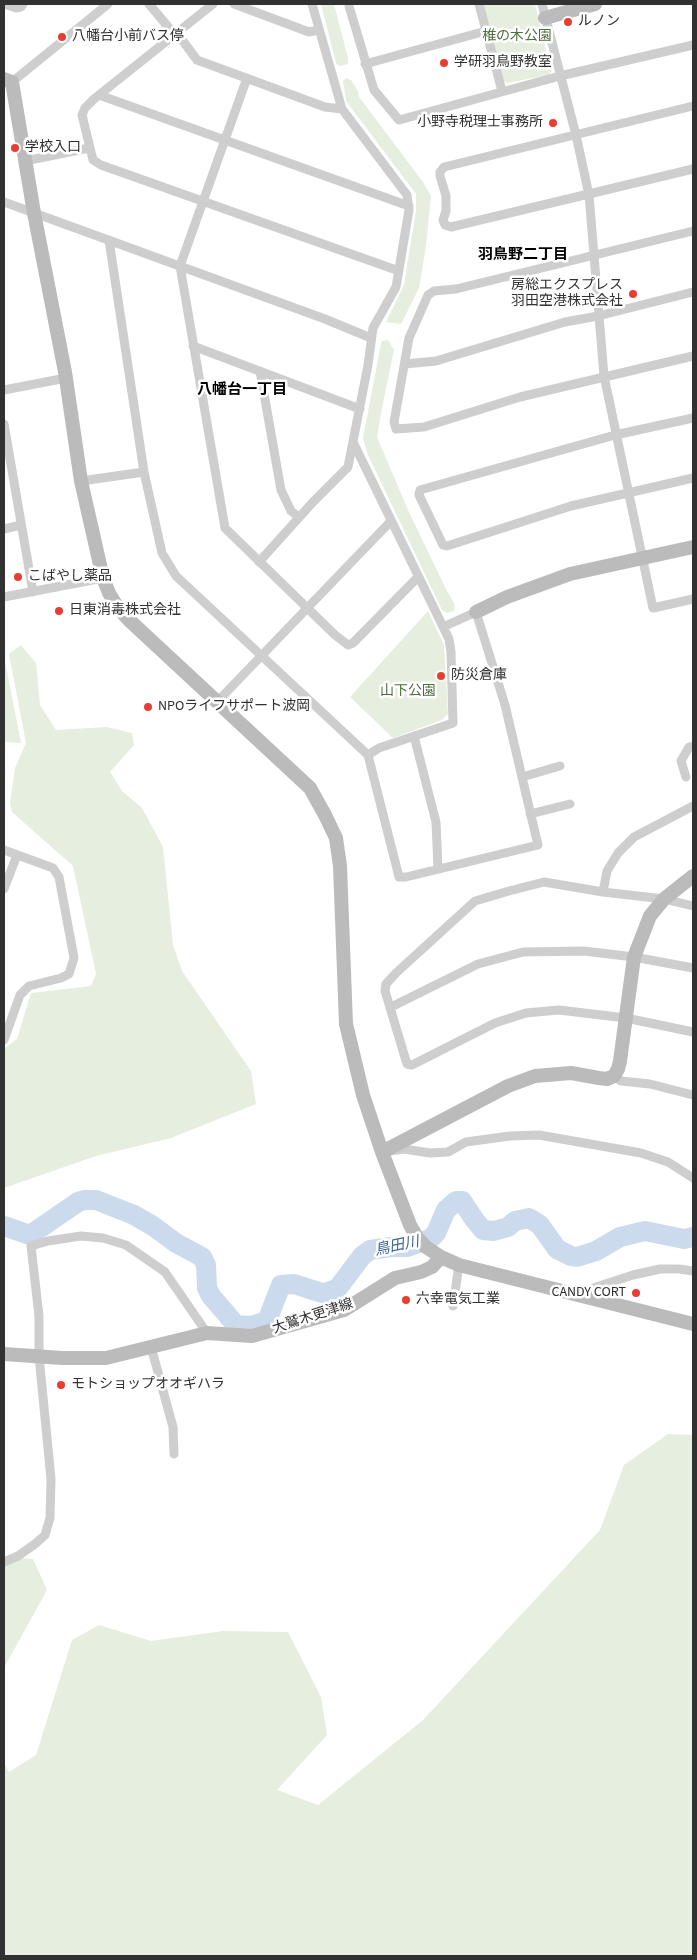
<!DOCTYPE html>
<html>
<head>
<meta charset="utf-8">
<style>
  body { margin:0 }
  #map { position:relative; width:697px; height:1960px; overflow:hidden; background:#fff; font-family:"Source Sans 3",sans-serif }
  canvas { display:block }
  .frame { position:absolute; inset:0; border:5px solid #313131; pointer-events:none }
</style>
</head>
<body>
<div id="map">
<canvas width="697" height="1960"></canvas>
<div class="frame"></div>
</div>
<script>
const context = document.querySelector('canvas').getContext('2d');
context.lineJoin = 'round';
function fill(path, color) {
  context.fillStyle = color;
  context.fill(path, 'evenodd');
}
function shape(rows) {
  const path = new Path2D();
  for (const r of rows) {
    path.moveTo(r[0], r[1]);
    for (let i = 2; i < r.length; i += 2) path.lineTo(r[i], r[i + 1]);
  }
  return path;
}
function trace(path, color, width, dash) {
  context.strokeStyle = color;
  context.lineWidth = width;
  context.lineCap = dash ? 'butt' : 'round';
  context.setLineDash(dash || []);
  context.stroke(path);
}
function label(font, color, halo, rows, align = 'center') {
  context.font = font + ' "Source Sans 3","Noto Sans JP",sans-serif';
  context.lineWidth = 5;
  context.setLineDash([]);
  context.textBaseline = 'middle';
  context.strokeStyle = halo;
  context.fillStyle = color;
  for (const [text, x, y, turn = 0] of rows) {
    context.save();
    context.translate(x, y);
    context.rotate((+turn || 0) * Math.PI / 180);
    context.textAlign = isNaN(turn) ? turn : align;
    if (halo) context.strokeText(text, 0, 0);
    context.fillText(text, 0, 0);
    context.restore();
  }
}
fill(shape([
  [321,4,334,4,348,58,348,64,339,66,336,63],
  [483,4,535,4,551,71,549,75,507,83,502,80],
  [346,78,351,80,358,91,359,97,423,182,431,196,426,246,419,288,401,324,386,322,404,285,416,211,416,194,346,101,343,81],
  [388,340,394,350,381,413,377,437,408,510,445,587,455,605,454,611,447,613,442,610,368,455,363,438,380,349,382,341],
  [428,611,444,645,448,714,442,720,393,738,350,697],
  [21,645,36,663,40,705,56,730,107,727,132,733,134,745,110,772,122,791,142,808,163,847,173,945,182,971,251,1071,256,1104,171,1138,96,1156,4,1188,4,1049,17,1039,31,993,91,986,96,974,73,866,12,812,10,803,15,768,26,743,9,654],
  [4,656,21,743,4,742],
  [668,1434,693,1435,693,1956,4,1956,4,1763,9,1772,36,1755,72,1640,99,1625,151,1641,223,1631,288,1632,321,1697,327,1735,277,1790,318,1805,423,1720,600,1530,624,1465],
  [4,1556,33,1559,47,1590,5,1666,4,1673]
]), '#e5eedf');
trace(shape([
  [4,1226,30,1235,78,1202,84,1200,96,1200,134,1215,153,1226,176,1243,202,1257,206,1265,207,1288,211,1296,236,1325,251,1326,267,1321,281,1285,294,1284,322,1293,328,1292,338,1288,362,1256,370,1250,391,1247,407,1247,430,1239,436,1233,446,1210,456,1201,462,1201,474,1219,483,1230,494,1231,508,1227,515,1221,529,1218,540,1225,557,1249,571,1256,577,1257,596,1251,620,1237,645,1231,684,1239,693,1237]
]), '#cbdbed', 20);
trace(shape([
  [4,4,16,8,21,7,23,4],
  [149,4,175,35],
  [213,4,94,99,85,108,82,115,93,160,101,165,399,271],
  [234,4,309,32,319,30],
  [349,4,349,6,374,90,399,120,560,76,693,45],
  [479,4,502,91],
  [542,4,576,135,589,195,604,376,653,608,693,599],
  [177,33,197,60,325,107,342,109],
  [365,64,486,31],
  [247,78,180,266,225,528,335,635,348,645,353,643,418,577],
  [12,82,108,4],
  [99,95,409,206],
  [693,106,444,167,440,172,440,176,446,196,446,211,443,220,445,225,451,227,693,169],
  [25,161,89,148],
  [4,202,325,319,371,338],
  [693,231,456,289,434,291,428,295,409,338,394,422,396,429,424,427,520,397,693,356],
  [109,240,144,472,162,553,176,576,368,755,399,877,406,877,538,845,505,705,476,612,443,627],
  [193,346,360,409],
  [405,364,436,361,565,322,598,316,693,292],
  [260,371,281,490,291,511,299,517],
  [4,390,66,378],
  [693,418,615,435,420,490,419,495,443,545,447,546,571,506,693,478],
  [4,424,33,592],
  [354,444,449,639,451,652,453,723,379,748,368,755],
  [81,481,144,472],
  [4,529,21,525],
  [259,562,313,502,348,467,368,365,373,328,396,287,409,210,407,195,342,109,312,4],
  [4,597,103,578],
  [216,703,391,521],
  [414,736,436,822,438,869],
  [522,777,560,766],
  [686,777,681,761,689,747,693,746],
  [530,814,570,804],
  [4,850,53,868,59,877,74,958,69,974,61,978,29,986,20,995,4,1040],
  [4,889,17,855],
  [603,892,607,871,618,853,634,837,693,806],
  [693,906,664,899,603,892,544,882,509,891,475,901,396,973,386,984,385,991,407,1064,412,1065,495,1023,526,1013,559,1010,626,1018,693,1032],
  [391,1007,478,964,523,952,584,951,634,957,693,968],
  [614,1076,621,1081,650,1084,693,1095],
  [390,1151,404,1149,430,1153,448,1152,466,1142,510,1136,539,1135,641,1153,668,1162,693,1178],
  [581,1295,596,1287,633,1275,660,1269,679,1269,693,1271],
  [453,1306,459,1265],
  [151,1347,173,1427,174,1454],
  [4,1562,18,1556,35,1544,45,1535,50,1518,51,1479,39,1356,39,1316,31,1246,48,1241,81,1236,103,1238,126,1245,165,1272,207,1333]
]), '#cecece', 9);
trace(shape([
  [545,18,595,4],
  [4,79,12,82,34,213,65,372,81,481,103,578,109,593,118,608,129,620,310,788,325,815,336,838,340,866,346,1024,363,1095,382,1152,410,1225,418,1239,426,1247,441,1257,459,1265,693,1324],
  [476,612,507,597,570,574,693,547],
  [382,1152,508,1086,535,1076,571,1073,599,1078,607,1079,614,1076,618,1069,620,1061,634,957,650,916,664,899,693,876],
  [4,1354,62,1358,106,1358,207,1333,252,1336,344,1310,395,1278,421,1272,432,1267,441,1257]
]), '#bbb', 14);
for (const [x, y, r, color] of [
  [568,22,5,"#e83e32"],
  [62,37,5,"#e83e32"],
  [444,63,5,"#e83e32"],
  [553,123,5,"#e83e32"],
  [15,148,5,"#e83e32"],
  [633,294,5,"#e83e32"],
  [18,577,5,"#e83e32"],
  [59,611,5,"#e83e32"],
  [441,676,5,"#e83e32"],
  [148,707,5,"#e83e32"],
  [636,1293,5,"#e83e32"],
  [406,1300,5,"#e83e32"],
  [61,1385,5,"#e83e32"]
]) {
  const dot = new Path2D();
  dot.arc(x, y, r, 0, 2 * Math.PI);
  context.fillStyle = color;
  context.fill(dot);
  trace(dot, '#fff', 2);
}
label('14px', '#313131', '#fff', [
  ["ルノン",578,22],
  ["八幡台小前バス停",72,37],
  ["学研羽鳥野教室",454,63],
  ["小野寺税理士事務所",543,123,"right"],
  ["学校入口",25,148],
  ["房総エクスプレス",623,286,"right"],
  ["羽田空港株式会社",623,302,"right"],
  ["こばやし薬品",28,577],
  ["日東消毒株式会社",69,611],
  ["防災倉庫",451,676],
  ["NPOライフサポート波岡",158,707],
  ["CANDY CORT",626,1293,"right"],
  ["六幸電気工業",416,1300],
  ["モトショップオオギハラ",71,1385]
], 'left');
label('14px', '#4d6e3d', '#fff', [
  ["椎の木公園",517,37],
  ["山下公園",408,692]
]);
label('14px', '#313131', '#fff', [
  ["大鷲木更津線",313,1317,-18]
]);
label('bold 15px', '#000', '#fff', [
  ["羽鳥野二丁目",523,256],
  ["八幡台一丁目",242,391]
]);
label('italic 15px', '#3c6695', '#fff', [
  ["鳥田川",397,1247,-12]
]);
</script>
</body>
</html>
